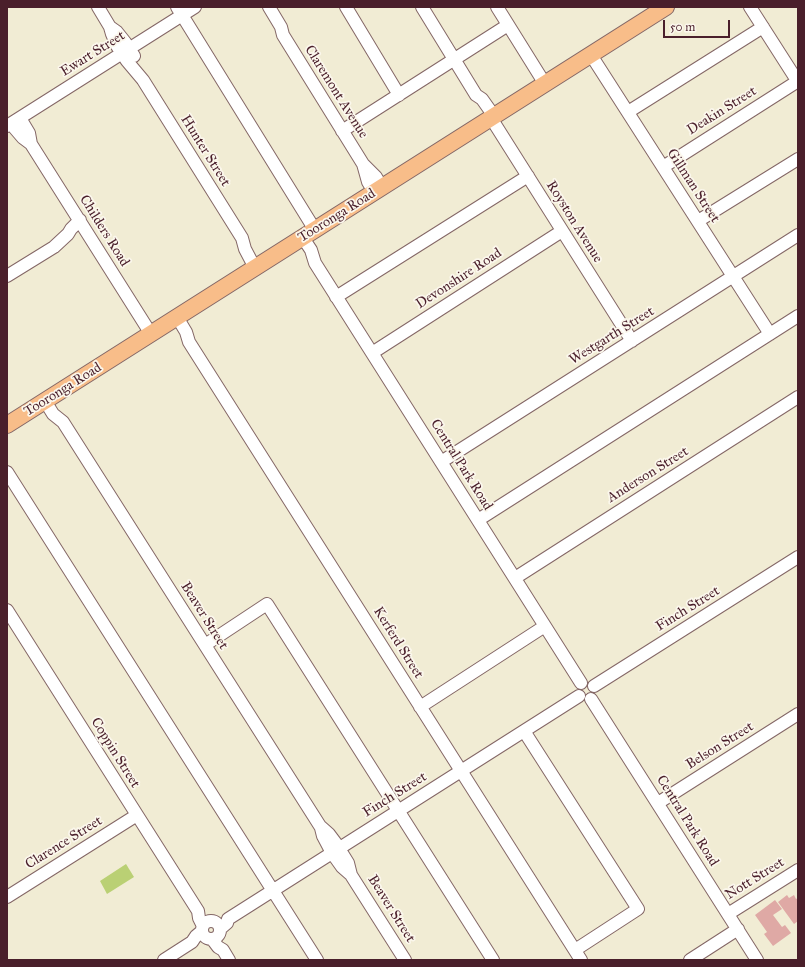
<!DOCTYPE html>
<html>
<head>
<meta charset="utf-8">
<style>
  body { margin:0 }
  #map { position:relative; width:805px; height:967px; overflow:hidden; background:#f1ecd4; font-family:"IM FELL Great Primer",serif }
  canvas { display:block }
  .frame { position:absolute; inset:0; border:8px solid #4a1f2b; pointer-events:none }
  .scale { position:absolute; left:663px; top:20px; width:67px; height:18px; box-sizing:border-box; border:2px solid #4a1f2b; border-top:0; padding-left:5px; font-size:12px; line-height:14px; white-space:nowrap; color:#4a1f2b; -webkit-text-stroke:3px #fbf7ec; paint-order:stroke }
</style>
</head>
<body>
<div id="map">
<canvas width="805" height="967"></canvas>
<div class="frame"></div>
<div class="scale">50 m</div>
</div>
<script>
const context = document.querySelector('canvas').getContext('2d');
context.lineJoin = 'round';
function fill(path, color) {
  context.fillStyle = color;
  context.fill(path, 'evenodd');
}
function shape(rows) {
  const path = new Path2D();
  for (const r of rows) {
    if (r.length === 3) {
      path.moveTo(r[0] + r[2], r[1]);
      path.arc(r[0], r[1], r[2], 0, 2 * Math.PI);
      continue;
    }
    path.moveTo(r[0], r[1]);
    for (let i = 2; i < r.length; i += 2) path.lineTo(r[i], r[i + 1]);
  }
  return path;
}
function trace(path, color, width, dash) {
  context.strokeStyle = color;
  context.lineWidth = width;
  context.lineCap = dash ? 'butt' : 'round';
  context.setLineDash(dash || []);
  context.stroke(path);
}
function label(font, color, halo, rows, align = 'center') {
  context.font = font + ' "IM FELL Great Primer",serif';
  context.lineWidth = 3.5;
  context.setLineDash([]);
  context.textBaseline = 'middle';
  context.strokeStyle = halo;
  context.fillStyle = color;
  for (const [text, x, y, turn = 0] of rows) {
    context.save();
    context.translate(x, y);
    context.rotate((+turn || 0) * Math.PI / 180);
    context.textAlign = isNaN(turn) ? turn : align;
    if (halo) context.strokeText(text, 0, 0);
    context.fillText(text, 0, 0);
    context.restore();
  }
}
fill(shape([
  [126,864,134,877,107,894,100,881]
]), '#bad074');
fill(shape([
  [787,895,789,898,794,895,796,899,798,898,798,921,794,924,778,902],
  [775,900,782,909,773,915,782,927,785,925,791,933,773,946,764,934,767,932,755,915]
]), '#dfa9a5');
const minor = shape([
  [98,7,110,27,117,32,125,42,134,56],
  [177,7,315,230],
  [269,7,281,27,283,35,363,164,368,182,374,192],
  [346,7,399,95],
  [422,7,476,95,482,99,494,116],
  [497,7,545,84],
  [750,7,798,82],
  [110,27,112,34,117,46,127,61,143,80,242,238,245,249,255,268],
  [591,55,770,334],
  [628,112,763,27],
  [20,118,29,133,31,144,151,334],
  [491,118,632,341],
  [11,124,23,138,31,144],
  [7,126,195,7],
  [342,131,508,25],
  [364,165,376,177,382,187],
  [663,167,798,81],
  [698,221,798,159],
  [303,238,311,250,315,263,581,683],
  [7,276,54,247,68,234,71,229,80,220],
  [336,297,528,176],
  [177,317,186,332,189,342,581,960],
  [372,353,562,231],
  [45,401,53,414,63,422,320,826,329,834,335,842,348,863,351,875,405,960],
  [441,462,798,235],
  [7,472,317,960],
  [478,520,798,316],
  [515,578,798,397],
  [7,610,198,911,199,918,203,926],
  [205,645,267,604,493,960],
  [594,686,798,557],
  [591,699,757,960],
  [420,707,545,626],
  [524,731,638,909,575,950],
  [658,803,798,714],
  [321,828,323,836,332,853,342,867,350,874],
  [7,897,137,815],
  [728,914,798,870],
  [211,930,9],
  [220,929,227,923,228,919,579,696],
  [212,939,218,947,223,950,229,960],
  [164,960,192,942,196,936,202,931],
  [690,960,738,929]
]);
const major = shape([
  [7,425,666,7]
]);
trace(minor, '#846766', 14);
trace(major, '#846766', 18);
trace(minor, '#fff', 12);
trace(major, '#f8bd89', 16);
label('14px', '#4a1f2b', '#fbf7ec', [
  ["Ewart Street",93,54,-32],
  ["Claremont Avenue",336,92,58],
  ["Deakin Street",722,111,-32],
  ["Hunter Street",205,151,58],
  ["Gillman Street",693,186,57],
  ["Tooronga Road",337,216,-32],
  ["Royston Avenue",574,222,58],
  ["Childers Road",104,231,58],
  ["Devonshire Road",459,279,-33],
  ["Westgarth Street",612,336,-32],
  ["Tooronga Road",63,390,-32],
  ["Central Park Road",461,465,58],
  ["Anderson Street",648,475,-32],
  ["Finch Street",688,609,-32],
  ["Beaver Street",204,616,58],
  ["Kerferd Street",398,643,58],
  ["Belson Street",720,746,-32],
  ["Coppin Street",115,753,58],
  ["Finch Street",395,795,-32],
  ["Central Park Road",687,821,58],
  ["Clarence Street",64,843,-32],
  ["Nott Street",755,879,-32],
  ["Beaver Street",391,909,58]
]);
</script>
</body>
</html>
